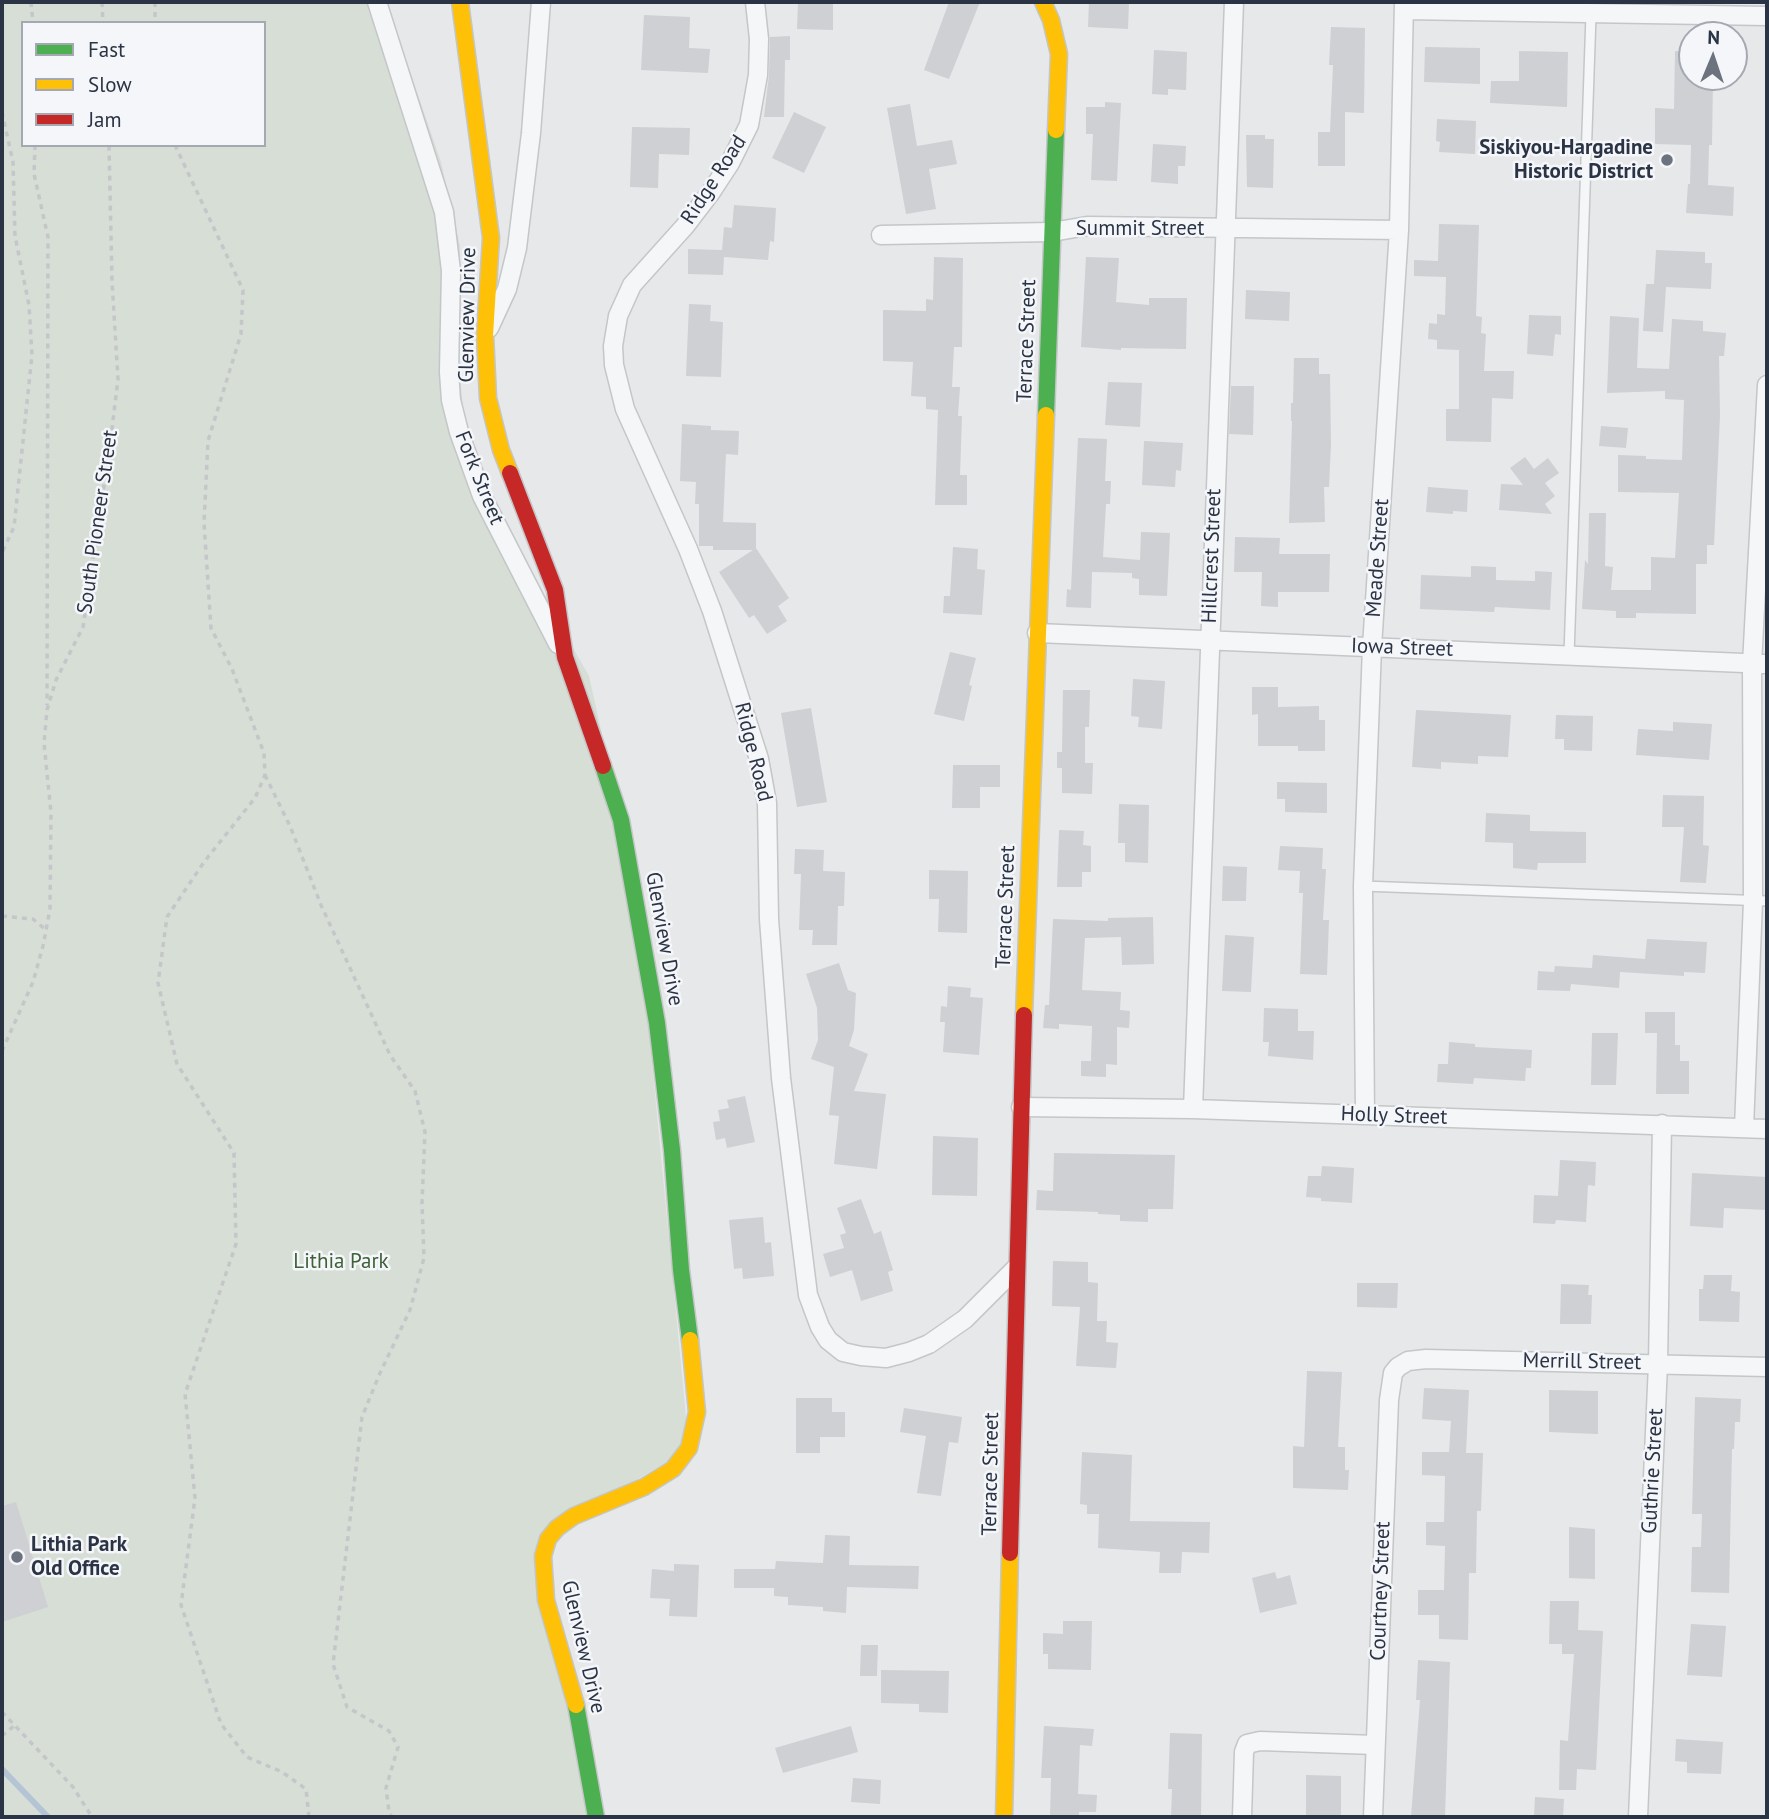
<!DOCTYPE html>
<html>
<head>
<meta charset="utf-8">
<style>
  body { margin:0 }
  #map { position:relative; width:1769px; height:1819px; overflow:hidden; background:#e6e8ea; font-family:"PT Sans",sans-serif }
  canvas { display:block }
  .frame { position:absolute; inset:0; border:4px solid #2b3445; pointer-events:none }
  .legend { position:absolute; left:21px; top:21px; width:245px; height:126px; box-sizing:border-box; background:#f4f6f9; border:2px solid #a4a8b1; margin:0; padding:9px 12px; list-style:none; font-size:21px; color:#2b3445 }
  .legend li { display:flex; align-items:center; gap:14px; height:35px }
  .legend b { width:35px; border:2px solid #a4a8b1 }
  .north { position:absolute; left:1678px; top:21px; width:70px; height:70px; box-sizing:border-box; background:#f4f6f9; border:2px solid #a4a8b1; border-radius:50%; rotate:2deg; font-size:19px; font-weight:700; line-height:28px; text-align:center; color:#2b3445 }
  .north::after { content:''; display:block; margin:auto; width:24px; height:32px; background:#6c737f; clip-path:polygon(50% 0,100% 100%,50% 72%,0 100%) }
</style>
</head>
<body>
<div id="map">
<canvas width="1769" height="1819"></canvas>
<div class="frame"></div>
<ul class="legend">
<li><b style="height:9px;background:#4caf50"></b>Fast</li>
<li><b style="height:9px;background:#ffc107"></b>Slow</li>
<li><b style="height:9px;background:#c62828"></b>Jam</li>
</ul>
<div class="north">N</div>
</div>
<script>
const context = document.querySelector('canvas').getContext('2d');
context.lineJoin = 'round';
function fill(path, color) {
  context.fillStyle = color;
  context.fill(path, 'evenodd');
}
function shape(rows) {
  const path = new Path2D();
  for (const r of rows) {
    path.moveTo(r[0], r[1]);
    for (let i = 2; i < r.length; i += 2) path.lineTo(r[i], r[i + 1]);
  }
  return path;
}
function trace(path, color, width, dash) {
  context.strokeStyle = color;
  context.lineWidth = width;
  context.lineCap = dash ? 'butt' : 'round';
  context.setLineDash(dash || []);
  context.stroke(path);
}
function label(font, color, halo, rows, align = 'center') {
  context.font = font + ' "PT Sans",sans-serif';
  context.lineWidth = 5;
  context.setLineDash([]);
  context.textBaseline = 'middle';
  context.strokeStyle = halo;
  context.fillStyle = color;
  for (const [text, x, y, turn = 0] of rows) {
    context.save();
    context.translate(x, y);
    context.rotate((+turn || 0) * Math.PI / 180);
    context.textAlign = isNaN(turn) ? turn : align;
    if (halo) context.strokeText(text, 0, 0);
    context.fillText(text, 0, 0);
    context.restore();
  }
}
fill(shape([
  [2,2,386,2,441,162,460,246,459,366,464,418,476,463,542,594,589,676,621,820,639,927,689,1448,595,1505,543,1556,596,1817,2,1817],
  [23,23,264,23,264,145,23,145]
]), '#d6ded6');
trace(shape([
  [2,1769,48,1817]
]), '#b4c4d5', 6);
fill(shape([
  [798,2,833,2,833,30,797,29],
  [949,2,980,2,949,79,924,70],
  [1089,2,1129,2,1128,29,1088,27],
  [644,15,690,17,689,48,710,49,708,73,641,70],
  [1331,27,1365,28,1364,113,1345,112,1345,166,1318,166,1318,132,1330,132,1333,65,1329,65],
  [790,36,790,60,785,60,784,117,764,117,769,75,770,37],
  [1425,47,1480,48,1480,84,1424,82],
  [1154,50,1187,52,1186,90,1168,89,1168,95,1152,94],
  [1519,51,1568,52,1567,107,1490,103,1491,81,1519,81],
  [1675,51,1692,52,1692,77,1713,77,1712,145,1709,145,1708,185,1734,187,1733,216,1686,213,1688,184,1690,184,1691,145,1655,144,1655,108,1674,109],
  [1105,102,1121,103,1117,181,1091,180,1093,134,1086,134,1086,107,1105,107],
  [910,104,917,146,952,140,957,164,929,169,936,209,906,214,887,108],
  [794,112,826,127,804,173,772,158],
  [1437,119,1476,121,1475,154,1439,152,1440,142,1436,141],
  [632,127,690,128,689,155,659,154,658,188,630,187],
  [1246,135,1265,135,1265,139,1274,139,1273,188,1247,187],
  [1153,144,1186,146,1185,166,1178,166,1178,184,1151,182],
  [734,205,776,208,774,242,770,241,768,260,724,257,723,275,688,274,688,249,722,250,724,227,732,228],
  [1439,224,1479,225,1476,316,1482,317,1481,333,1486,334,1484,371,1514,371,1513,399,1492,398,1491,442,1446,441,1446,409,1459,409,1459,350,1437,349,1437,340,1428,339,1429,323,1437,324,1437,314,1445,315,1446,277,1414,276,1414,260,1438,261],
  [1656,250,1705,252,1705,263,1712,263,1711,289,1666,287,1663,332,1643,331,1646,284,1654,284],
  [934,257,963,258,962,347,954,347,952,387,960,387,958,416,962,416,960,475,967,475,967,505,935,505,938,410,926,409,926,397,911,396,913,362,883,361,883,310,926,311,926,299,933,300],
  [1086,257,1119,258,1116,302,1149,305,1149,298,1187,298,1186,349,1121,348,1121,350,1081,347],
  [1246,290,1290,292,1289,321,1245,319],
  [689,304,711,305,710,321,723,322,721,377,686,376],
  [1529,315,1561,316,1561,335,1555,334,1553,356,1527,354],
  [1610,316,1639,318,1637,368,1669,369,1672,319,1703,321,1703,331,1726,333,1724,356,1719,356,1720,416,1714,545,1707,545,1707,564,1696,564,1696,614,1636,613,1636,618,1616,618,1616,611,1582,609,1585,560,1588,564,1589,513,1606,513,1605,566,1613,567,1611,590,1651,590,1651,557,1675,558,1679,493,1618,492,1618,455,1646,456,1646,459,1682,460,1684,400,1665,399,1665,391,1607,393],
  [1294,358,1319,358,1319,374,1330,374,1331,444,1329,487,1324,487,1325,522,1289,523,1292,421,1291,421,1291,403,1293,403],
  [1108,382,1142,383,1140,427,1105,425],
  [1231,386,1254,386,1253,435,1229,434],
  [682,424,711,426,711,430,739,431,738,455,726,454,723,522,756,523,756,548,789,598,778,606,787,621,767,634,754,615,749,618,719,572,753,550,713,550,713,546,699,546,699,504,695,504,696,482,680,481],
  [1601,426,1628,428,1626,448,1599,446],
  [1078,438,1107,439,1105,481,1111,481,1110,504,1106,504,1103,557,1140,560,1141,532,1170,533,1167,596,1139,595,1139,579,1132,578,1132,573,1092,572,1091,608,1066,607,1067,589,1071,590],
  [1144,441,1183,443,1181,471,1176,470,1175,487,1142,485],
  [1525,457,1534,469,1548,458,1559,473,1545,483,1555,496,1545,504,1552,514,1499,510,1501,484,1523,485,1510,468],
  [1428,487,1468,490,1467,512,1453,511,1453,514,1426,512],
  [1235,537,1280,538,1279,554,1330,554,1329,592,1278,592,1278,607,1261,606,1262,572,1234,572],
  [953,547,978,549,977,569,985,570,982,615,943,613,944,596,950,596],
  [1471,566,1496,567,1496,580,1535,581,1535,571,1552,572,1550,610,1495,607,1494,612,1420,609,1421,575,1471,577],
  [950,652,976,658,969,685,972,686,964,721,934,714],
  [1133,679,1165,681,1162,729,1138,727,1139,717,1131,716],
  [1252,687,1278,687,1278,707,1319,706,1319,720,1325,720,1325,751,1298,751,1298,746,1258,746,1258,714,1252,715],
  [1063,690,1090,690,1089,727,1085,727,1085,763,1093,763,1092,794,1062,793,1062,768,1057,768,1057,752,1062,752],
  [811,708,827,802,797,807,781,713],
  [1416,710,1511,715,1508,757,1478,756,1478,764,1441,762,1441,769,1412,767],
  [1556,715,1593,716,1592,751,1564,750,1564,739,1555,739],
  [1673,722,1712,724,1709,760,1636,755,1638,729,1673,731],
  [953,765,1000,765,1000,787,980,787,980,808,952,808],
  [1277,782,1327,783,1327,813,1285,812,1285,799,1277,799],
  [1663,795,1704,796,1703,845,1709,846,1706,883,1680,882,1684,827,1662,827],
  [1119,804,1149,805,1148,863,1125,862,1125,843,1118,843],
  [1486,813,1530,815,1530,831,1586,832,1586,863,1538,863,1537,870,1513,868,1513,843,1485,842],
  [1059,830,1084,831,1083,845,1091,846,1091,872,1082,872,1082,887,1057,887],
  [1280,846,1323,848,1322,869,1326,869,1323,920,1329,920,1327,975,1300,974,1303,893,1299,893,1300,871,1278,870],
  [795,849,824,850,823,871,845,872,844,906,838,906,837,945,812,945,813,930,799,930,801,874,794,874],
  [1223,866,1247,867,1246,901,1222,901],
  [929,870,968,871,967,933,938,932,939,899,929,899],
  [1153,917,1154,964,1122,965,1121,937,1085,938,1082,990,1121,992,1120,1010,1130,1011,1129,1028,1117,1027,1117,1065,1106,1064,1106,1077,1081,1076,1081,1061,1091,1061,1092,1026,1059,1024,1059,1029,1043,1028,1045,1005,1049,1005,1053,919,1108,921,1108,918],
  [1225,935,1254,937,1251,992,1222,991],
  [1647,939,1707,942,1705,973,1684,972,1684,976,1620,972,1619,988,1571,984,1570,991,1537,990,1538,971,1554,972,1555,966,1592,968,1593,955,1645,959],
  [839,963,848,990,856,993,854,1030,849,1046,868,1054,854,1091,886,1094,877,1169,834,1164,839,1116,829,1115,834,1067,811,1059,818,1040,817,1008,806,974],
  [948,986,971,988,970,997,983,998,979,1055,943,1052,945,1022,940,1022,941,1006,947,1007],
  [1264,1008,1298,1009,1298,1031,1314,1031,1313,1060,1268,1056,1269,1042,1263,1042],
  [1645,1012,1675,1012,1675,1045,1680,1045,1680,1061,1689,1061,1689,1094,1656,1094,1657,1033,1645,1033],
  [1592,1033,1618,1033,1616,1085,1591,1085],
  [1449,1042,1475,1044,1475,1047,1532,1050,1531,1068,1526,1068,1525,1081,1474,1078,1473,1084,1437,1082,1438,1064,1448,1064],
  [745,1096,755,1142,727,1148,725,1138,716,1140,713,1122,720,1121,718,1110,729,1108,727,1100],
  [933,1136,978,1138,977,1196,932,1195],
  [1054,1153,1175,1155,1173,1209,1148,1209,1148,1222,1120,1221,1120,1215,1098,1214,1098,1212,1036,1210,1037,1190,1053,1191],
  [1560,1160,1596,1162,1595,1186,1588,1185,1586,1222,1556,1220,1555,1224,1533,1223,1534,1195,1558,1196],
  [1322,1166,1354,1168,1352,1203,1321,1201,1321,1198,1306,1197,1308,1176,1321,1176],
  [1692,1173,1767,1177,1767,1210,1724,1208,1723,1228,1690,1226],
  [861,1199,874,1234,881,1231,893,1270,888,1272,893,1291,861,1301,852,1270,830,1277,823,1254,844,1248,840,1235,846,1233,837,1208],
  [763,1217,765,1243,771,1242,774,1276,743,1279,742,1268,734,1269,729,1220],
  [1053,1261,1088,1262,1088,1282,1098,1283,1097,1321,1107,1321,1106,1342,1118,1343,1116,1368,1076,1366,1080,1307,1052,1306],
  [1704,1275,1732,1275,1731,1291,1740,1292,1739,1322,1699,1321,1699,1289,1703,1289],
  [1357,1283,1398,1283,1397,1308,1357,1307],
  [1561,1284,1589,1285,1588,1295,1592,1295,1591,1324,1560,1324],
  [1307,1371,1342,1372,1338,1447,1345,1447,1345,1470,1349,1470,1348,1490,1293,1488,1293,1446,1304,1447],
  [1424,1388,1469,1390,1466,1453,1483,1453,1481,1511,1477,1511,1476,1573,1469,1573,1468,1640,1439,1639,1439,1615,1418,1615,1418,1590,1444,1590,1445,1546,1426,1545,1426,1522,1444,1522,1445,1476,1422,1475,1422,1452,1449,1452,1451,1421,1422,1419],
  [1549,1390,1598,1391,1598,1434,1549,1432],
  [1695,1397,1741,1399,1740,1422,1735,1422,1734,1449,1732,1449,1729,1593,1691,1592,1692,1547,1701,1547,1702,1514,1692,1514],
  [796,1398,832,1398,832,1412,845,1412,845,1437,820,1437,820,1453,796,1453],
  [904,1408,962,1417,958,1443,949,1442,941,1496,917,1493,926,1436,900,1432],
  [1082,1452,1132,1455,1130,1521,1210,1522,1209,1553,1182,1552,1181,1573,1159,1573,1160,1552,1098,1548,1099,1514,1087,1514,1087,1505,1080,1504],
  [16,1502,48,1607,2,1622,2,1506],
  [1569,1527,1595,1529,1595,1579,1569,1578],
  [825,1535,850,1536,849,1565,919,1566,918,1589,847,1587,846,1613,823,1611,823,1607,788,1605,788,1597,774,1596,774,1588,734,1588,734,1569,775,1569,776,1561,823,1563],
  [674,1564,699,1565,697,1617,669,1616,670,1599,650,1598,652,1569,674,1571],
  [1275,1572,1277,1579,1290,1575,1297,1604,1260,1613,1252,1578],
  [1550,1601,1579,1601,1578,1630,1603,1631,1596,1770,1577,1769,1576,1790,1559,1790,1560,1740,1568,1741,1574,1654,1562,1654,1562,1644,1549,1644],
  [1063,1621,1092,1621,1091,1670,1048,1669,1048,1654,1043,1654,1043,1633,1063,1634],
  [1691,1624,1726,1626,1722,1677,1687,1675],
  [861,1645,878,1645,877,1676,860,1676],
  [1418,1660,1450,1662,1445,1817,1411,1817,1420,1700,1416,1700],
  [881,1670,949,1671,948,1713,919,1712,919,1704,881,1703],
  [851,1726,858,1752,783,1773,775,1748],
  [1044,1726,1094,1729,1092,1746,1080,1745,1078,1794,1097,1795,1096,1812,1079,1812,1079,1817,1050,1817,1051,1778,1041,1778],
  [1170,1733,1202,1734,1201,1817,1171,1817,1172,1789,1168,1789],
  [1676,1739,1723,1742,1721,1774,1687,1773,1687,1762,1675,1761],
  [1306,1775,1341,1776,1341,1817,1306,1817],
  [853,1778,881,1780,880,1804,851,1802],
  [1535,1797,1564,1799,1563,1817,1534,1817]
]), '#ced0d3');
const lane = shape([
  [1569,655,1591,15],
  [1363,886,1767,901]
]);
const street = shape([
  [377,2,444,212,451,271,449,372,451,400,459,432,482,496,558,644],
  [755,2,759,39,758,75,749,125,730,163,711,192,685,226,632,285,618,316,613,346,614,365,625,409,688,549,712,611,759,759,767,803,769,919,781,1078,808,1295,820,1327,828,1340,843,1352,861,1356,886,1358,909,1352,929,1344,965,1319,1016,1268],
  [1405,10,1767,16],
  [881,235,1052,232,1087,226,1399,230],
  [489,328,507,289,517,248,531,133,541,2],
  [1037,633,1767,664],
  [1021,1107,1193,1109,1767,1129],
  [1193,1109,1234,2],
  [1365,1115,1363,886,1372,647,1399,230,1404,2],
  [1744,1128,1753,901,1752,664,1767,385],
  [1242,1817,1244,1752,1247,1744,1260,1741,1375,1745],
  [1373,1817,1389,1400,1393,1373,1398,1367,1408,1361,1426,1359,1767,1367],
  [1638,1817,1658,1364,1662,1124]
]);
const fast = shape([
  [1046,415,1056,130],
  [603,766,621,820,657,1023,672,1150,681,1270,690,1340],
  [576,1705,596,1817]
]);
const slow = shape([
  [460,2,491,238,485,335,488,398,501,450,510,473],
  [1043,2,1051,20,1059,54,1056,130],
  [1024,1015,1046,415],
  [576,1705,546,1600,543,1556,548,1539,557,1528,574,1516,644,1487,673,1469,689,1448,697,1412,690,1340],
  [1004,1817,1010,1553]
]);
const jam = shape([
  [510,473,555,590,565,657,603,766],
  [1010,1553,1024,1015]
]);
trace(lane, '#c4c6c8', 12);
trace(street, '#c4c6c8', 21);
trace(fast, '#c4c6c8', 19);
trace(slow, '#c4c6c8', 19);
trace(jam, '#c4c6c8', 19);
trace(shape([
  [31,2,33,23],
  [102,2,103,23],
  [155,2,155,23],
  [2,112,13,162,15,236,29,305,32,355,14,527,2,553],
  [35,145,34,174,48,237,47,705],
  [175,145,243,290,241,334,208,441,204,523,211,628,232,669,264,753,265,775,255,798,204,862,167,917,158,983,177,1064,234,1153,236,1244,185,1394,195,1498,181,1605,221,1724,247,1757,282,1772,306,1789,309,1817],
  [265,775,290,826,321,905,390,1055,415,1091,425,1132,422,1203,424,1258,410,1310,380,1373,362,1417,333,1664,347,1707,389,1731,398,1747,386,1788,389,1812,392,1817],
  [2,916,33,919,46,930],
  [2,1051,33,982,43,946,50,909,51,813,44,743,47,710,56,680,83,627,110,445,118,379,112,281,109,145],
  [2,1712,73,1787,92,1817],
  [2,1736,15,1725]
]), '#c5c6ca', 3.5, [5, 5]);
trace(lane, '#f5f6f7', 9);
trace(street, '#f5f6f7', 18);
trace(fast, '#4caf50', 16);
trace(slow, '#ffc107', 16);
trace(jam, '#c62828', 16);
for (const [x, y, r, color] of [
  [1667,160,7,"#6c737f"],
  [17,1557,7,"#6c737f"]
]) {
  const dot = new Path2D();
  dot.arc(x, y, r, 0, 2 * Math.PI);
  context.fillStyle = color;
  context.fill(dot);
  trace(dot, '#f4f6f9', 2.5);
}
label('bold 21px', '#2b3445', '#f4f6f9', [
  ["Siskiyou-Hargadine",1653,148],
  ["Historic District",1653,172],
  ["Lithia Park",31,1545,"left"],
  ["Old Office",31,1569,"left"]
], 'right');
label('21px', '#2b3445', '#f4f6f9', [
  ["Ridge Road",714,180,-57],
  ["Summit Street",1140,229],
  ["Glenview Drive",468,315,-89],
  ["Terrace Street",1027,341,-88],
  ["Fork Street",479,478,68],
  ["South Pioneer Street",98,522,-82],
  ["Hillcrest Street",1212,556,-88],
  ["Meade Street",1378,558,-86],
  ["Iowa Street",1402,648,2],
  ["Ridge Road",753,752,76],
  ["Terrace Street",1006,907,-88],
  ["Glenview Drive",664,939,80],
  ["Holly Street",1394,1116,2],
  ["Merrill Street",1582,1362,1],
  ["Guthrie Street",1653,1471,-87],
  ["Terrace Street",991,1474,-89],
  ["Courtney Street",1381,1591,-88],
  ["Glenview Drive",583,1647,77]
]);
label('21px', '#3f6138', '#f4f6f9', [
  ["Lithia Park",341,1262]
]);
</script>
</body>
</html>
